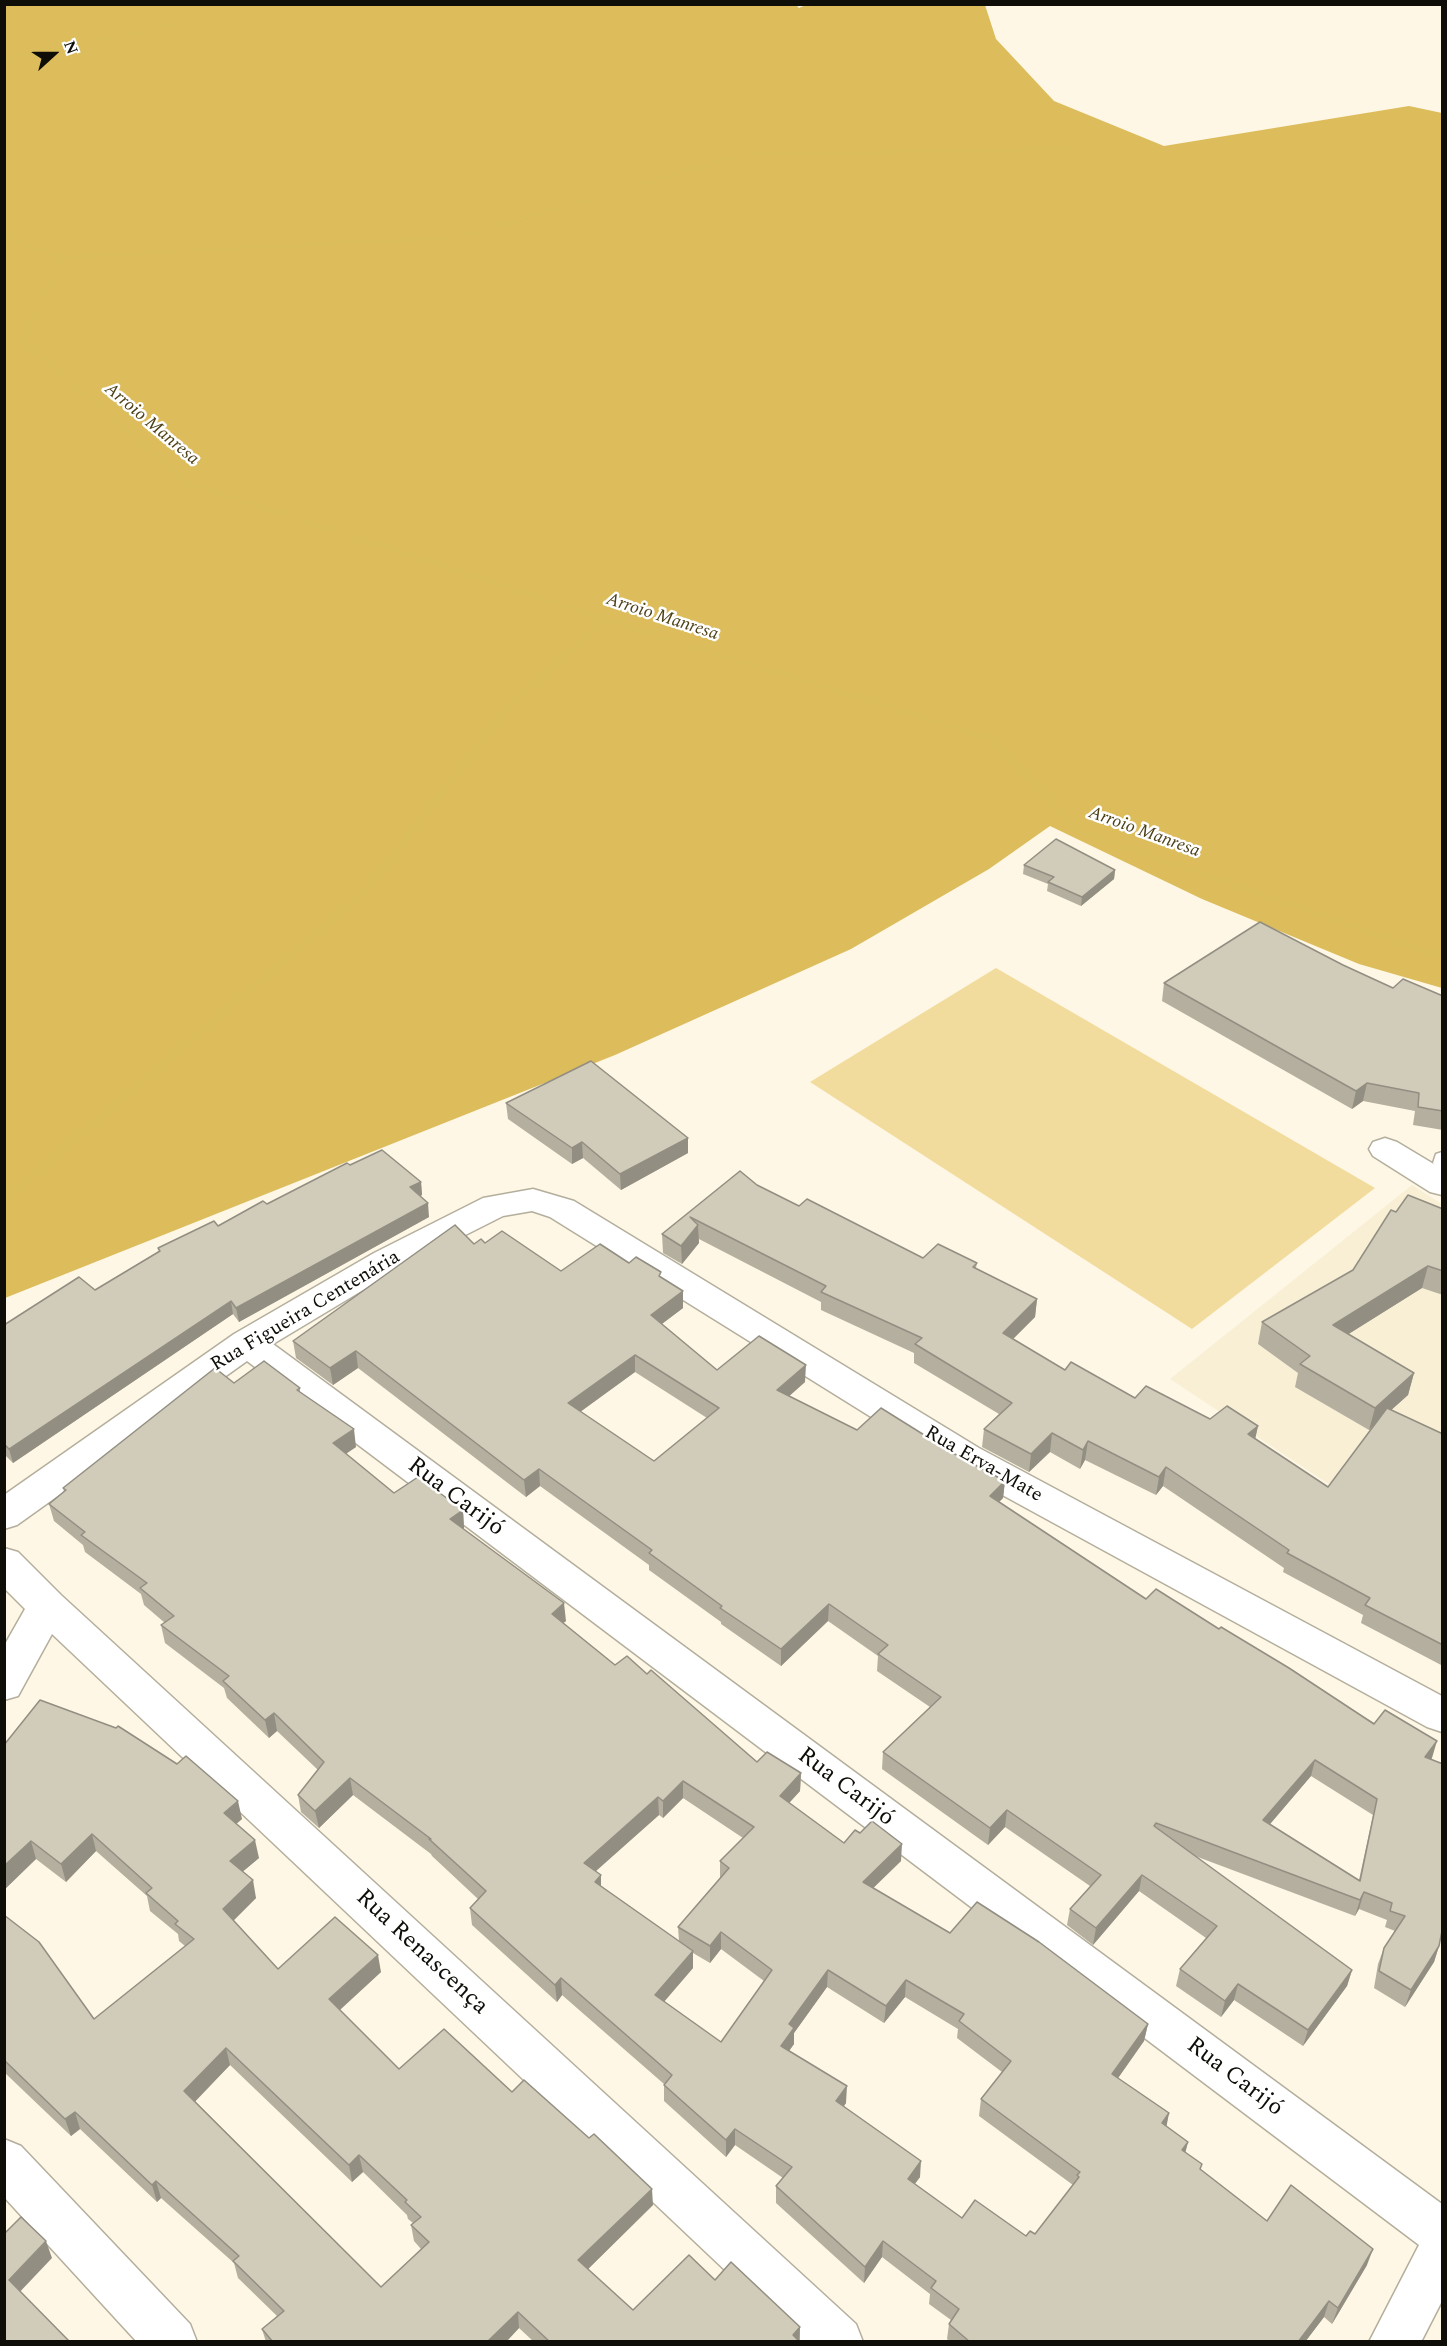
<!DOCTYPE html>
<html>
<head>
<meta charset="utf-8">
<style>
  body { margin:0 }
  #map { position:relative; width:1447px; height:2346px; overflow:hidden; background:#fef7e5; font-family:Spectral,serif }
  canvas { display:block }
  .frame { position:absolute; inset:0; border:6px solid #0f0d07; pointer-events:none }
  .north { position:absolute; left:24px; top:24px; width:60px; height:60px; -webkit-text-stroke:4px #fff; paint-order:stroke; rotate:69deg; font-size:16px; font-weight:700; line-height:24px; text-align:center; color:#0f0d07 }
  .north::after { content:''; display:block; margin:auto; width:21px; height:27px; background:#0f0d07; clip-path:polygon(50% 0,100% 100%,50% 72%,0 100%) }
</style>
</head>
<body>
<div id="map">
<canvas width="1447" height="2346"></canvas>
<div class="frame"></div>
<div class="north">N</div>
</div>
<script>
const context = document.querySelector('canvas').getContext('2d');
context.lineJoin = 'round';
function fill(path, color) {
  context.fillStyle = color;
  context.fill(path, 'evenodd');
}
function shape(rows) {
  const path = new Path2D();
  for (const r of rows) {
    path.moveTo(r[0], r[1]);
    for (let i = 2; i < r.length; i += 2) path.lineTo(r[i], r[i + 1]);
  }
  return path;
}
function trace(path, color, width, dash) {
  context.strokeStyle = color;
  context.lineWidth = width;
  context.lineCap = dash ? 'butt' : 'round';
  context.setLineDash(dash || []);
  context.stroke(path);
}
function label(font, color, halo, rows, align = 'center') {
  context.font = font + ' Spectral,serif';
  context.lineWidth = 5;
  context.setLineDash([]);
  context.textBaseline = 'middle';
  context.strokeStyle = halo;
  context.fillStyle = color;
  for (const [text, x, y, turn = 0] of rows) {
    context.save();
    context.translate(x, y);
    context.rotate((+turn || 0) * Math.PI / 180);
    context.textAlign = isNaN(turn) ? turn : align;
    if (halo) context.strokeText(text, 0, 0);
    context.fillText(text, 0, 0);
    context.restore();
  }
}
fill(shape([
  [1412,1185,1442,1204,1442,1544,1327,1483,1170,1379]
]), '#f8efd5');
fill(shape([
  [996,968,1375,1188,1192,1329,810,1082]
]), '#f2dc9d');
fill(shape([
  [795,4,799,8,808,4,985,5,996,39,1054,101,1164,146,1409,106,1442,113,1442,988,1359,964,1202,899,1050,826,989,869,851,949,615,1055,5,1298,5,5]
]), '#dcbc5b');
fill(shape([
  [173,23,175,26,4,62,4,58,173,23],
  [1080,146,1080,150,1077,150,740,157,459,239,65,259,27,339,190,480,661,634,995,736,1083,829,1442,953,1442,961,1075,833,987,740,607,623,513,708,370,893,9,1203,4,1204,4,1192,362,889,505,704,598,620,184,484,20,342,19,340,58,258,4,240,4,235,63,255,459,235,740,153,1080,146]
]), '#dcbd5b');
const service = shape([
  [1442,1152,1442,1169,1436,1167,1433,1163,1436,1154,1442,1152]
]);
const minor = shape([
  [1385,1138,1397,1142,1442,1169,1442,1195,1430,1192,1373,1156,1369,1149,1373,1142,1385,1138],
  [533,1189,574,1201,979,1448,1442,1696,1442,1732,1427,1727,953,1468,550,1217,532,1211,503,1216,398,1269,273,1344,1442,2204,1442,2301,1421,2342,1369,2342,1419,2245,247,1361,17,1525,4,1529,4,1495,234,1334,374,1253,483,1198,533,1189],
  [4,1548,18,1552,61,1595,856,2324,863,2342,801,2342,52,1634,18,1696,4,1700,4,1646,25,1609,4,1588,4,1548],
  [4,2139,21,2146,190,2324,197,2342,137,2342,4,2197,4,2139]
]);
trace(service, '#b4ae9c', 3);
trace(minor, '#b4ae9c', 3);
fill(service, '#fff');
fill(minor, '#fff');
fill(shape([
  [1024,865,1115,870,1114,879,1081,906,1047,891,1048,884,1023,874],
  [1343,965,1393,988,1443,996,1443,1130,1413,1125,1415,1111,1363,1101,1352,1109,1162,1001,1164,983],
  [506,1103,688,1138,688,1153,621,1190,583,1158,572,1164,508,1119],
  [350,1165,421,1182,422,1195,420,1196,429,1217,239,1322,233,1314,13,1463,4,1454,4,1325,95,1290,159,1251,158,1248,218,1226],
  [740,1171,757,1185,799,1206,923,1258,977,1263,976,1268,1037,1299,1035,1317,1013,1339,1065,1370,1135,1398,1210,1419,1258,1426,1255,1439,1328,1487,1374,1425,1369,1430,1295,1387,1298,1373,1258,1344,1262,1322,1353,1270,1396,1212,1443,1209,1443,1295,1422,1288,1348,1334,1414,1373,1408,1395,1391,1410,1443,1434,1443,1666,1361,1623,1363,1615,1283,1572,1284,1568,1163,1486,1156,1495,1085,1460,1080,1469,1050,1452,1029,1472,982,1447,984,1429,999,1414,914,1363,914,1353,821,1310,821,1302,699,1239,699,1243,682,1264,663,1253,662,1234],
  [485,1243,561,1271,629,1263,661,1277,683,1291,683,1308,662,1324,717,1370,805,1382,789,1396,857,1430,953,1453,1005,1481,1003,1498,999,1502,1146,1599,1219,1629,1432,1758,1431,1759,1439,1946,1434,1962,1405,2007,1374,1988,1378,1964,1384,1948,1395,1931,1385,1927,1387,1920,1359,1909,1355,1916,1195,1856,1352,1970,1347,1986,1303,2046,1234,2000,1221,2017,1176,1986,1180,1969,1206,1938,1139,1891,1093,1945,1067,1925,1070,1909,1090,1886,1005,1827,988,1845,882,1769,883,1752,930,1707,877,1671,878,1656,828,1621,781,1666,721,1624,721,1622,649,1570,649,1565,540,1486,526,1497,358,1368,333,1385,296,1358,293,1341,474,1244],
  [635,1372,707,1418,654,1461,580,1412],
  [1311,1776,1373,1815,1359,1880,1270,1824],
  [234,1383,300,1388,300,1392,356,1447,346,1454,394,1493,463,1510,464,1528,463,1529,566,1621,563,1623,615,1665,647,1674,757,1762,801,1773,800,1791,789,1803,844,1843,901,1861,873,1888,950,1933,1148,2024,1144,2041,1118,2078,1169,2113,1166,2126,1188,2142,1185,2152,1201,2170,1267,2221,1367,2265,1332,2324,1324,2317,1305,2342,950,2342,947,2339,949,2324,951,2320,929,2304,930,2294,882,2257,864,2283,776,2203,776,2186,783,2178,735,2145,726,2157,664,2101,664,2084,562,1995,557,2002,472,1925,470,1908,478,1899,432,1856,431,1854,353,1795,319,1828,301,1812,298,1795,318,1770,277,1731,269,1738,227,1698,224,1688,165,1643,161,1625,165,1623,144,1605,141,1594,85,1552,83,1545,54,1521,49,1504,64,1492,63,1488],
  [683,1798,743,1838,720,1861,720,1878,678,1927,679,1941,601,1886,601,1875,595,1871,659,1815,663,1818],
  [721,1949,764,1981,721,2042,664,2002,693,1968,693,1953,710,1963],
  [827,1987,884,2023,905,1997,958,2029,957,2038,1002,2072,981,2099,979,2116,1073,2185,1035,2234,1026,2236,962,2218,915,2184,920,2177,844,2106,846,2103,789,2051,794,2044,794,2033],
  [4,1745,242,1819,236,1824,259,1858,242,1872,256,1898,233,1921,278,1969,381,1972,340,2010,399,2069,512,2092,653,2205,588,2269,633,2310,715,2280,800,2327,800,2342,534,2342,519,2328,506,2342,266,2342,262,2329,277,2316,238,2278,234,2263,161,2198,157,2202,80,2129,71,2136,4,2072,4,1915,94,2019,185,1946,179,1941,178,1934,150,1911,147,1896,96,1851,66,1882,36,1859,4,1890],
  [230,2065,352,2182,363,2172,407,2215,408,2219,413,2223,411,2225,414,2241,421,2249,381,2287,195,2101]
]), '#b4af9f');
fill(shape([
  [1115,870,1114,879,1081,906,1082,897],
  [1367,1083,1363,1101,1352,1109,1356,1091],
  [688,1138,688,1153,621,1190,620,1174],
  [582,1142,583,1158,572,1164,572,1148],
  [421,1182,422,1195,412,1200,410,1187],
  [428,1203,429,1217,239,1322,236,1308],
  [698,1225,699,1243,682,1264,681,1246],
  [1428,1266,1422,1288,1328,1347,1333,1325],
  [683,1291,683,1308,651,1332,651,1315],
  [1037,1299,1035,1317,1001,1351,1003,1333],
  [231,1301,233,1314,13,1463,9,1449],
  [356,1351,358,1368,333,1385,330,1368],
  [635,1355,635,1372,569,1420,568,1403],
  [806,1365,805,1382,777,1407,777,1390],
  [1414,1373,1408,1395,1369,1430,1375,1408],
  [1258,1426,1254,1444,1248,1434],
  [354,1429,356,1447,336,1460,333,1443],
  [1052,1433,1050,1452,1029,1472,1031,1454],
  [1088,1441,1085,1460,1080,1469,1083,1450],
  [1166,1467,1163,1486,1156,1495,1159,1477],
  [539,1469,540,1486,526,1497,524,1480],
  [1005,1481,1003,1498,988,1513,990,1496],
  [463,1510,464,1528,452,1537,450,1519],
  [564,1603,566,1621,553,1631,552,1614],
  [829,1604,828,1621,781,1666,781,1649],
  [274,1713,277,1731,269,1738,265,1720],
  [1437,1741,1432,1758,1420,1774,1425,1757],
  [1315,1760,1311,1776,1259,1837,1263,1820],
  [801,1773,800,1791,780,1813,780,1796],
  [350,1778,353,1795,319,1828,315,1811],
  [683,1781,683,1798,663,1818,663,1801],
  [658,1797,659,1815,586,1880,584,1863],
  [238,1801,242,1819,228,1831,224,1813],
  [1007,1810,1005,1827,988,1845,990,1828],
  [92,1834,96,1851,66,1882,61,1864],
  [255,1840,259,1858,234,1879,230,1861],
  [31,1841,36,1859,4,1890,4,1866],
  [902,1844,901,1861,862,1899,863,1882],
  [601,1875,601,1893,595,1882],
  [1142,1875,1139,1891,1093,1945,1096,1928],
  [253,1880,256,1898,227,1927,223,1909],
  [1364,1892,1359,1909,1355,1916,1360,1900],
  [721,1932,721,1949,710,1963,710,1946],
  [1439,1946,1434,1962,1405,2007,1411,1990],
  [693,1951,693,1968,655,2012,655,1995],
  [378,1955,381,1972,332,2017,329,1999],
  [828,1970,827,1987,794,2033,794,2044,781,2062,781,2046,789,2024],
  [1352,1970,1347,1986,1303,2046,1308,2030],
  [561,1978,562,1995,557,2002,555,1985],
  [906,1980,905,1997,884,2023,886,2006],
  [1238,1984,1234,2000,1221,2017,1225,2001],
  [1148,2024,1144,2041,1109,2091,1112,2074],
  [226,2048,230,2065,189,2108,184,2091],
  [847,2086,846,2103,835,2118,836,2101],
  [75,2112,80,2129,71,2136,65,2119],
  [1169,2113,1166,2129,1162,2123],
  [735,2129,735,2145,726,2157,726,2140],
  [1188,2142,1184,2158,1182,2150],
  [359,2155,363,2172,352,2182,349,2165],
  [921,2161,920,2177,906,2195,908,2179],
  [156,2181,161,2198,157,2202,152,2185],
  [652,2189,653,2205,580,2277,578,2260],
  [46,2241,52,2258,15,2297,9,2280],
  [883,2241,882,2257,864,2283,865,2267],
  [1373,2249,1367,2265,1332,2324,1338,2308],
  [1329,2301,1324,2317,1305,2342,1298,2342],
  [518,2312,519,2328,506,2342,487,2342],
  [800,2327,799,2342,793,2335]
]), '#928e82');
const building = shape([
  [1056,839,1115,870,1082,897,1048,882,1054,877,1024,865,1056,839],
  [1260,922,1343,965,1393,988,1403,979,1443,996,1443,1111,1418,1107,1419,1093,1367,1083,1356,1091,1164,983,1260,922],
  [591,1061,688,1138,620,1174,582,1142,572,1148,506,1103,591,1061],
  [382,1150,421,1182,410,1187,428,1203,236,1308,231,1301,9,1449,4,1444,4,1325,79,1277,95,1290,160,1251,158,1248,214,1221,218,1226,263,1201,267,1204,347,1163,350,1165,382,1150],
  [740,1171,757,1185,799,1206,807,1199,923,1258,938,1244,977,1263,973,1267,1037,1299,1003,1333,1065,1370,1071,1362,1135,1398,1146,1386,1210,1419,1227,1406,1258,1426,1248,1434,1328,1487,1387,1408,1443,1434,1443,1645,1365,1605,1370,1598,1287,1553,1289,1550,1166,1467,1159,1477,1088,1441,1083,1450,1052,1433,1031,1454,984,1429,1012,1403,915,1344,922,1338,821,1292,826,1286,690,1217,698,1225,681,1246,662,1234,740,1171],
  [1408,1195,1443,1209,1443,1271,1428,1266,1333,1325,1414,1373,1375,1408,1300,1364,1310,1356,1262,1322,1353,1270,1391,1210,1396,1212,1408,1195],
  [455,1225,474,1244,481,1239,485,1243,502,1231,561,1271,600,1244,629,1263,636,1257,661,1272,659,1276,683,1291,651,1315,717,1370,759,1336,806,1365,777,1390,857,1430,881,1408,953,1453,1005,1481,990,1496,1146,1599,1156,1589,1219,1629,1221,1627,1289,1668,1374,1724,1385,1710,1437,1741,1425,1757,1443,1764,1443,1926,1439,1946,1411,1990,1379,1971,1384,1948,1405,1916,1390,1911,1392,1903,1364,1892,1360,1900,1156,1823,1154,1826,1352,1970,1308,2030,1238,1984,1225,2001,1180,1969,1217,1926,1142,1875,1096,1928,1070,1909,1101,1875,1007,1810,990,1828,883,1752,941,1697,878,1654,888,1645,829,1604,781,1649,720,1608,722,1606,649,1553,652,1550,539,1469,524,1480,356,1351,330,1368,293,1341,455,1225],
  [635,1355,719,1408,654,1461,568,1403,635,1355],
  [1315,1760,1377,1799,1360,1881,1263,1820,1315,1760],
  [264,1361,300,1388,297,1390,354,1429,333,1443,394,1493,418,1477,463,1510,450,1519,564,1603,552,1614,615,1665,627,1656,647,1674,651,1670,757,1762,767,1752,801,1773,780,1796,844,1843,855,1830,860,1833,872,1821,902,1844,863,1882,950,1933,977,1902,1039,1942,1148,2024,1112,2074,1169,2113,1162,2123,1188,2142,1182,2150,1202,2164,1200,2169,1267,2221,1291,2185,1373,2249,1338,2308,1329,2301,1298,2342,970,2342,949,2324,959,2309,931,2288,936,2281,883,2241,865,2267,776,2186,792,2167,735,2129,726,2140,664,2085,672,2075,561,1978,555,1985,470,1908,486,1891,429,1839,431,1839,350,1778,315,1811,298,1795,324,1762,274,1713,265,1720,223,1681,229,1676,161,1625,174,1616,140,1588,147,1583,81,1535,85,1532,49,1504,66,1490,63,1488,215,1368,234,1383,264,1361],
  [683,1781,754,1827,720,1861,729,1868,678,1927,710,1946,721,1932,772,1970,721,2042,655,1995,693,1951,595,1882,601,1875,584,1863,658,1797,663,1801,683,1781],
  [828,1970,886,2006,906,1980,964,2014,959,2021,1011,2061,981,2099,1080,2172,1077,2175,1079,2177,1035,2234,1030,2231,1026,2236,975,2200,962,2218,908,2179,921,2161,836,2101,847,2086,781,2046,794,2028,789,2024,828,1970],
  [40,1700,116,1728,118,1726,177,1764,186,1756,238,1801,224,1813,255,1840,230,1861,253,1880,223,1909,278,1969,335,1917,378,1955,329,1999,399,2069,444,2029,512,2092,524,2080,589,2138,594,2134,652,2189,578,2260,633,2310,689,2255,715,2280,731,2262,800,2327,793,2335,800,2342,550,2342,518,2312,487,2342,273,2342,262,2329,284,2311,233,2261,239,2256,156,2181,152,2185,75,2112,65,2119,4,2060,4,1915,39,1942,94,2019,194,1939,175,1924,178,1921,146,1893,152,1888,92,1834,61,1864,31,1841,4,1866,4,1745,40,1700],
  [226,2048,349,2165,359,2155,407,2200,405,2202,421,2217,411,2225,429,2242,381,2287,184,2091,226,2048],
  [21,2217,46,2241,9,2280,70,2342,4,2342,4,2234,21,2217]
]);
fill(building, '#d1cbb9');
trace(building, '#928e82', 1.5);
label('italic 18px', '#4d4016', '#fff', [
  ["Arroio Manresa",151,425,40],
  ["Arroio Manresa",662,618,18],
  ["Arroio Manresa",1144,833,20]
]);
label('20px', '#0f0d07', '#fff', [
  ["Rua Figueira Centenária",306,1312,-31],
  ["Rua Erva-Mate",983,1465,30]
]);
label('24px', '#0f0d07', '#fff', [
  ["Rua Carijó",455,1498,37],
  ["Rua Carijó",845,1788,37],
  ["Rua Renascença",421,1953,43],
  ["Rua Carijó",1234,2078,37]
]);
</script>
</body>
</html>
